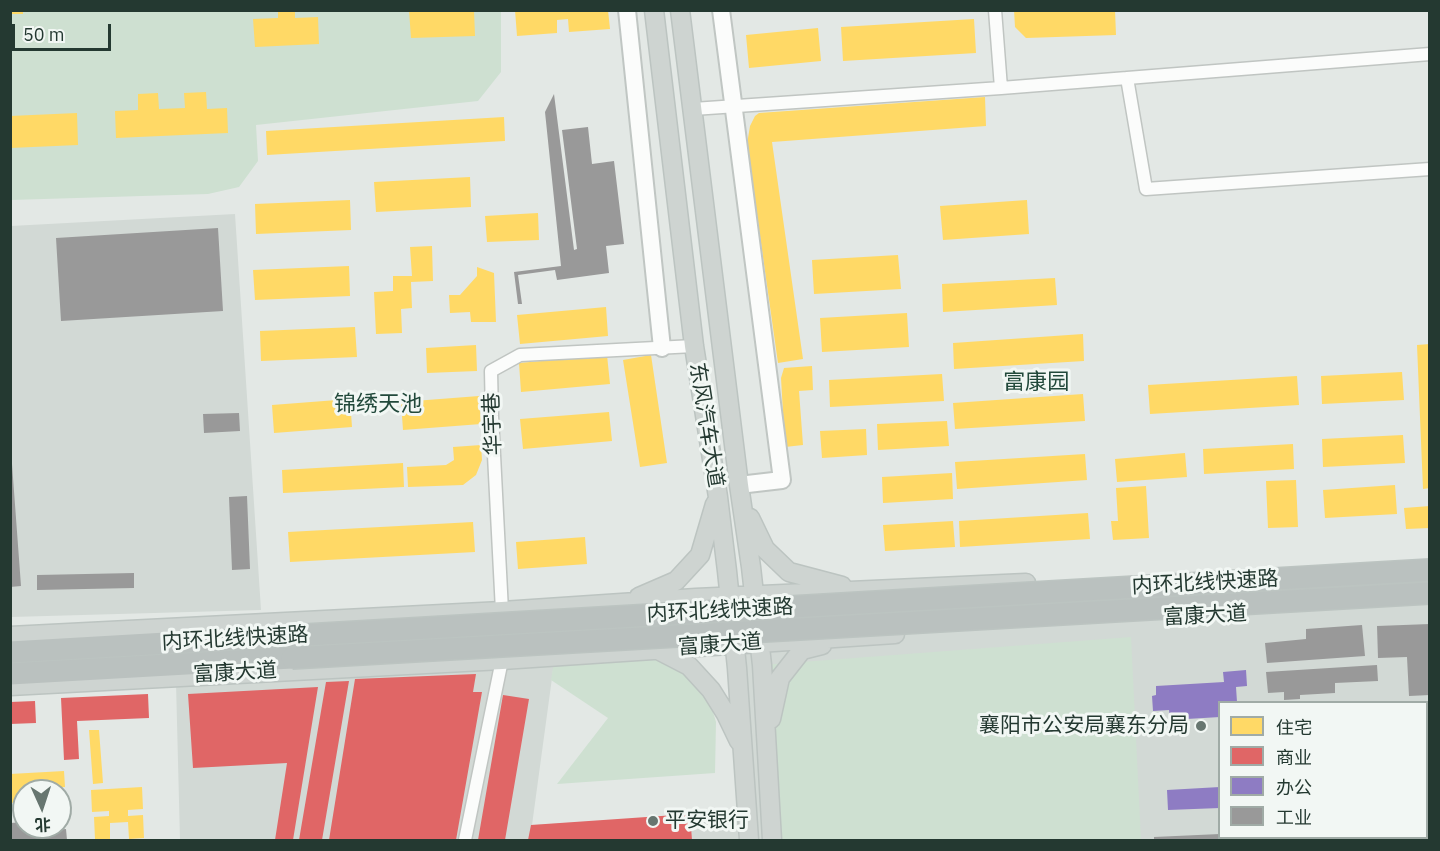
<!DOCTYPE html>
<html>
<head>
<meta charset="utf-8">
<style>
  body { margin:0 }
  #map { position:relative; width:1440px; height:851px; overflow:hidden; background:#e3e8e5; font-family:"IBM Plex Sans","Noto Sans SC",sans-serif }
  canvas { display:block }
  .frame { position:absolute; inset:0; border:12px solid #243931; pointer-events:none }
  .legend { position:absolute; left:1218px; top:701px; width:210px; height:138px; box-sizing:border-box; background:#f2f7f4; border:2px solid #a0aba6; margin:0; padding:8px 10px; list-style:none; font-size:18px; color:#243931 }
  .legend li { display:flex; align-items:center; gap:12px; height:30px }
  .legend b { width:30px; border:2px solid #a0aba6 }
  .north { position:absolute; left:12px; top:779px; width:60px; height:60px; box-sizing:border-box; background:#f2f7f4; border:2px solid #a0aba6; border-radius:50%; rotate:177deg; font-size:16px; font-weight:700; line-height:24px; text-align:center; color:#243931 }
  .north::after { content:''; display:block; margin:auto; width:21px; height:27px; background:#677670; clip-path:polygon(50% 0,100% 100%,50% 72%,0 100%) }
  .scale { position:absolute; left:12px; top:24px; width:99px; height:27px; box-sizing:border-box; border:3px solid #243931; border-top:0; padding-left:8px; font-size:18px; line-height:21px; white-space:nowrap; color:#243931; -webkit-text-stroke:4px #f2f7f4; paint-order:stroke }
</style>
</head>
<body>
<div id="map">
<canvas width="1440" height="851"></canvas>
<div class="frame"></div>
<ul class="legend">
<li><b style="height:16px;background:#ffd966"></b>住宅</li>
<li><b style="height:16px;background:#e06666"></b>商业</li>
<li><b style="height:16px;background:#8e7cc3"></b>办公</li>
<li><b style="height:16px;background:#999"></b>工业</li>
</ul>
<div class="north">北</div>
<div class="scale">50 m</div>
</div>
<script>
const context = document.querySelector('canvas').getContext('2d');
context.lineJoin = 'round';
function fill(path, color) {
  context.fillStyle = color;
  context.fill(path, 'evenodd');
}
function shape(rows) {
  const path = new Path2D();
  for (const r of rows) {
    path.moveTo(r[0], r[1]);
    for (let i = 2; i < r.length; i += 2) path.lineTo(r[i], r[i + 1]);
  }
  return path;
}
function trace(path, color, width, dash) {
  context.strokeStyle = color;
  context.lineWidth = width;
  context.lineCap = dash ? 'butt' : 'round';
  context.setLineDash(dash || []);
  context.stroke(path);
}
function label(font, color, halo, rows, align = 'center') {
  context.font = font + ' "IBM Plex Sans","Noto Sans SC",sans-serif';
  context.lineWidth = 6;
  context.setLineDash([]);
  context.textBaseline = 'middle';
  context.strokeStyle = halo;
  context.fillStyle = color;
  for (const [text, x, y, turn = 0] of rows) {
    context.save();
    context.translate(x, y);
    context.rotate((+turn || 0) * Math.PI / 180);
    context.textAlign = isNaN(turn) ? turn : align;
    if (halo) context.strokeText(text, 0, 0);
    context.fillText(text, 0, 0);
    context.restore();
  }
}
fill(shape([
  [235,214,261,610,11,617,11,226],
  [1429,582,1429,840,756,840,744,621],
  [1220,702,1426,702,1426,838,1220,838],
  [555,656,532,825,737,813,739,840,180,840,176,683]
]), '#d2d9d5');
fill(shape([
  [10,11,501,11,501,72,478,101,256,125,258,161,239,187,208,194,11,200],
  [1131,637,1141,840,772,840,762,665],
  [645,650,685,670,708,695,716,722,715,773,557,784,608,718,551,680,555,656]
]), '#cee0d1');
fill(shape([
  [10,10,23,10,23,14,10,14],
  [278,10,295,10,295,18,318,17,319,44,255,47,253,19,278,18],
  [409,10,474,10,475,36,411,38],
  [515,10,608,10,610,29,569,32,568,19,557,20,557,33,517,36],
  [1014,10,1115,10,1116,35,1026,38,1015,27],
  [974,19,976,53,843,61,841,27],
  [818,28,821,61,749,68,746,35],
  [206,92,207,109,227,108,228,133,116,138,115,111,138,110,138,94,158,93,159,109,185,108,184,93],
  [985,97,986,126,772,142,803,359,778,363,747,144,750,126,755,116,759,113],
  [77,113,78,145,10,148,10,116],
  [504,117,505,141,267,155,266,131],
  [470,177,471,207,376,212,374,182],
  [350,200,351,230,256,234,255,204],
  [1027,200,1029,234,943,240,940,206],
  [538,213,539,240,487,242,485,216],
  [432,246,433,281,411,282,412,308,401,309,402,333,376,334,374,292,393,291,393,276,412,276,410,247],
  [898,255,901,289,814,294,812,260],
  [349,266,350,296,255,300,253,270],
  [477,267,494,273,496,322,471,322,470,312,450,313,449,295,460,295,477,276],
  [1055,278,1057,305,943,312,942,284],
  [606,307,608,336,520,344,517,315],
  [907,313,909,347,822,352,820,318],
  [355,327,357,357,261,361,260,331],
  [1083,334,1084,361,954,369,953,343],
  [1430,344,1430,488,1423,489,1417,345],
  [476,345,477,371,427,373,426,348],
  [607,355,610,384,521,392,519,363],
  [651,355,667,463,640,467,623,360],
  [812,366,813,390,799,391,803,445,785,447,781,378,784,368],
  [1402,372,1404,400,1322,404,1321,376],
  [942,374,944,401,830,407,829,380],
  [1297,376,1299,405,1150,414,1148,385],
  [1083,394,1085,421,955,429,953,403],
  [479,396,481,424,403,430,401,402],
  [350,399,352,427,274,433,272,405],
  [609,412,612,441,523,449,520,419],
  [947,421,949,446,878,450,877,424],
  [866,429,867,455,822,458,820,431],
  [1403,435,1405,463,1323,467,1322,439],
  [1293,444,1294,469,1204,474,1203,449],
  [481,445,482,460,476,475,463,485,408,487,407,467,446,465,454,460,453,447],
  [1185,453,1187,477,1117,482,1115,459],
  [1085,454,1087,480,957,489,955,462],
  [403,463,404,487,283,493,282,470],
  [952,473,953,499,883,503,882,477],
  [1296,480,1298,527,1268,528,1266,481],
  [1395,485,1397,514,1325,518,1323,490],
  [1146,486,1149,538,1113,540,1111,521,1118,521,1116,488],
  [1430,506,1430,528,1406,529,1404,508],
  [1088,513,1090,539,960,547,959,521],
  [953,521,955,547,885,551,883,525],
  [473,522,475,552,290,562,288,532],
  [585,537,587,564,518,569,516,542],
  [89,730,99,730,103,783,93,784],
  [64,771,65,787,53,788,53,791,24,791,24,802,10,803,10,774],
  [142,787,143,809,128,810,128,816,143,815,144,838,129,839,128,822,110,823,110,839,95,839,94,817,109,816,109,811,92,812,91,790]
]), '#ffd966');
fill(shape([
  [476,674,473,692,482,692,456,840,329,840,355,679],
  [349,681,322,840,299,840,326,682],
  [318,687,293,840,275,840,287,763,193,768,188,694],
  [148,694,149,718,77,721,79,759,64,760,61,698],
  [503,695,529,699,505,840,478,840],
  [35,701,36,723,10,724,10,702],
  [690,814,692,840,528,840,531,825]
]), '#e06666');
fill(shape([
  [1246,670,1247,686,1236,687,1237,702,1220,702,1220,717,1170,720,1169,710,1153,711,1152,696,1156,695,1156,686,1224,682,1223,672],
  [1220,787,1220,808,1168,810,1167,790]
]), '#8e7cc3');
fill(shape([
  [554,94,574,250,577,249,562,130,588,127,592,164,614,161,624,244,606,246,609,273,557,280,555,270,518,275,522,304,518,304,514,272,561,266,545,112],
  [218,228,223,311,61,321,56,238],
  [239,413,240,431,204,433,203,414],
  [10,464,12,464,21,586,10,587],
  [247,496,250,569,232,570,229,497],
  [134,573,134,588,37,590,37,575],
  [1430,624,1430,695,1409,696,1407,657,1378,658,1377,626],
  [1362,625,1365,656,1267,663,1265,643,1306,639,1306,629],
  [1377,665,1378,681,1335,683,1335,693,1300,695,1300,699,1284,700,1284,692,1268,693,1266,672],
  [1426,731,1430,731,1430,840,1419,840,1419,838,1426,838],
  [24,822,24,827,36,827,36,831,66,829,67,840,10,840,10,823],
  [1220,834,1220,838,1365,838,1365,840,1154,840,1154,837]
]), '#999');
const street = shape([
  [1127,78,1146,189,1430,169],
  [1001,88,1430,54],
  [693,109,1001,88,995,10],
  [502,611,492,416,491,371,520,355,694,346],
  [465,840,502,660]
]);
const secondary = shape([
  [627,10,662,348],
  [721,10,782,480,739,485]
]);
const primary = shape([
  [654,10,694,346,718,497,727,571,737,668,749,840],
  [680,10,739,485,751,567,762,665,772,840],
  [750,518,765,549,789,572,842,586],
  [639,597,676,581,700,555,715,504],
  [10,636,502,611,696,598,1026,583],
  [658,650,689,666,711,690,726,714,739,741],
  [10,686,502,660,895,634],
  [771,719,780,678,802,650,822,645]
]);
const highway = shape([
  [10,652,288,636],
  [10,674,292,658]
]);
trace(street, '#c0c5c2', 15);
trace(secondary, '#c0c6c3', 20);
trace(primary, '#bcc4c1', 21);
trace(highway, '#bcc4c1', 24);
trace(street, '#fbfcfb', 12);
trace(secondary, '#fbfcfb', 16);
trace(primary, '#ced4d1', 18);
trace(highway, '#bac1bf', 21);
const highwayBridge = shape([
  [288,636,1430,570],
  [292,658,1430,593]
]);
trace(highwayBridge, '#bcc4c1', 24, []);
trace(highwayBridge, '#bac1bf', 21);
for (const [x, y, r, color] of [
  [1201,726,6,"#677670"],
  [653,821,6,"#677670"]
]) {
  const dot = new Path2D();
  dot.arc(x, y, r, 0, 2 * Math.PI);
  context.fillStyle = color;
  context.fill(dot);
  trace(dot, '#f2f7f4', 2);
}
label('21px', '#243931', '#f2f7f4', [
  ["华宇巷",493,424,-92],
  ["东风汽车大道",706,425,81],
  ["内环北线快速路",1205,583,-3],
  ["内环北线快速路",720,611,-3],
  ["富康大道",1205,616,-3],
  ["内环北线快速路",235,639,-3],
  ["富康大道",720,645,-4],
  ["富康大道",235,673,-3]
]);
label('21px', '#243931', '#f2f7f4', [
  ["襄阳市公安局襄东分局",1189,726],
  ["平安银行",665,821,"left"]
], 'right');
label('22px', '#22493b', '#f2f7f4', [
  ["富康园",1036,383],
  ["锦绣天池",378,405]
]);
</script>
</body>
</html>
